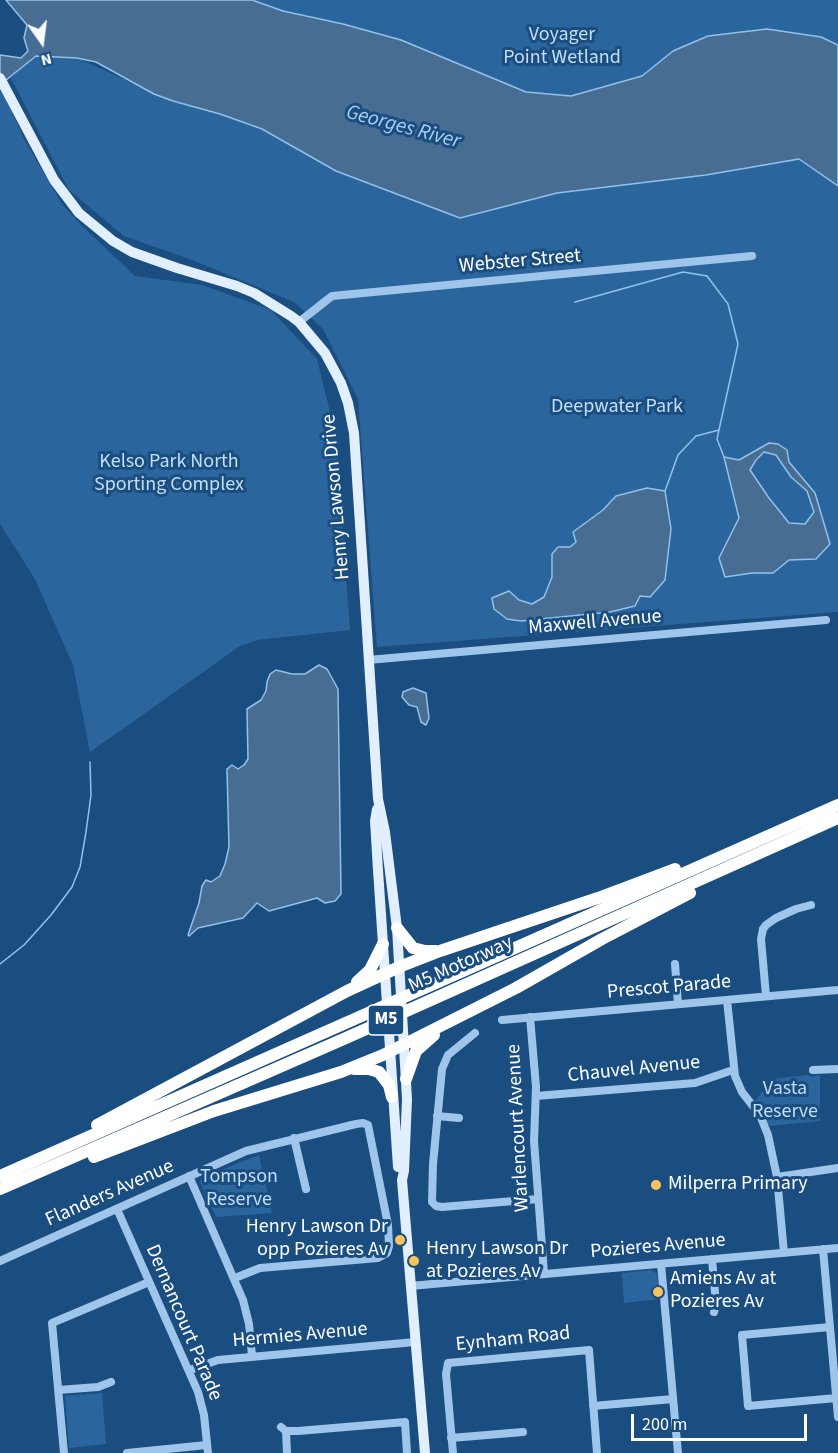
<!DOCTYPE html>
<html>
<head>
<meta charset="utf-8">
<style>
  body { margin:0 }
  #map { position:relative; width:838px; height:1453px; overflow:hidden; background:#1b4e80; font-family:"Source Sans 3",sans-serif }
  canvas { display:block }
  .north { position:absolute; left:12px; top:12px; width:60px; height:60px; -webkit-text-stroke:4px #1b4e80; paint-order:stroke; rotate:166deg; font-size:16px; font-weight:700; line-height:24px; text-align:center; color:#fff }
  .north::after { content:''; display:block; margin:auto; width:21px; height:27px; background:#fff; clip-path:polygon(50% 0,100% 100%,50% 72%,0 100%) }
  .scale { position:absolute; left:631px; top:1414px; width:176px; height:27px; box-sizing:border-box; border:3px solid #fff; border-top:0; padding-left:8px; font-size:18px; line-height:21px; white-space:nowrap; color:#fff; -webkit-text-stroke:4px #1b4e80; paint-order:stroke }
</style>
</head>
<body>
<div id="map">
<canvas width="838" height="1453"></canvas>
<div class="north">N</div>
<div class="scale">200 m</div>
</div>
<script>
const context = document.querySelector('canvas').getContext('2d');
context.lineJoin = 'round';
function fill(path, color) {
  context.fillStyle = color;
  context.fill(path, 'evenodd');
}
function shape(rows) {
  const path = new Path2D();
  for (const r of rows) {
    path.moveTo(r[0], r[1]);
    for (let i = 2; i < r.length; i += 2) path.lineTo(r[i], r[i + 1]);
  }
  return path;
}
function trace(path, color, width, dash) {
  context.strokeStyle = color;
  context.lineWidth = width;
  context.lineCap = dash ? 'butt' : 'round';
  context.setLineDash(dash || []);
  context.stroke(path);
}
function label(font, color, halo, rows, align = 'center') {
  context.font = font + ' "Source Sans 3",sans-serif';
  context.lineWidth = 6;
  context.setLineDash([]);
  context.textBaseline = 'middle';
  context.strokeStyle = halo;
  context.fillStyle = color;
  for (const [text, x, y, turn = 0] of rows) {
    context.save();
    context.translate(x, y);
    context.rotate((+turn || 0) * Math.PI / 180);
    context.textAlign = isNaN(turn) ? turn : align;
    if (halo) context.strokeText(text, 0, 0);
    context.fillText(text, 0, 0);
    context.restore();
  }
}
fill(shape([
  [252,0,838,0,838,45,821,37,767,29,708,36,673,51,642,76,571,96,526,93,401,40,343,24,283,11],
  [36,56,77,58,173,101,220,114,262,130,336,171,460,218,557,193,706,175,799,159,838,186,838,612,377,647,358,399,323,329,294,302,192,260,124,236,69,190,11,78],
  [0,86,24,139,62,204,79,223,135,276,202,285,271,310,317,359,332,420,337,453,350,630,257,640,240,646,90,752,73,665,35,579,0,524],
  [808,1075,812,1077,819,1075,820,1077,820,1121,769,1126,755,1102,757,1098,773,1079],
  [259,1155,272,1213,216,1217,200,1182,201,1178],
  [651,1270,657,1274,660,1299,624,1303,622,1273],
  [102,1393,106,1444,69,1448,65,1396]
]), '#2a669d');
const water = shape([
  [6,0,252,0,283,11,343,24,401,40,526,92,571,96,642,76,673,51,708,36,767,29,821,37,838,45,838,186,799,159,706,175,557,193,460,218,336,171,262,129,220,114,173,101,154,94,96,62,77,58,36,56,0,85,0,55,21,58,28,51,24,38,27,25,6,0],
  [769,443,778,444,787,450,789,462,815,493,830,544,816,559,789,560,773,573,752,573,725,577,719,558,739,518,724,457,739,460,769,443],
  [764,452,776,455,791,477,807,491,814,512,805,524,789,523,769,498,750,470,756,460,764,452],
  [647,488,665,491,671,529,665,580,650,597,640,596,635,606,610,612,521,621,507,619,494,609,492,598,509,591,519,600,532,604,544,597,552,577,552,554,558,547,570,547,576,542,573,532,603,510,616,496,647,488],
  [319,665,327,669,338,689,341,894,335,901,325,903,317,898,269,911,257,903,243,918,198,928,189,936,188,935,199,903,202,886,206,880,211,882,220,876,225,864,229,847,227,769,232,765,238,769,244,765,248,759,247,709,261,700,266,691,267,682,270,674,276,670,292,674,305,674,319,665],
  [413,688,426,693,429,718,426,725,421,722,417,707,409,705,402,697,403,692,413,688]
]);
fill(water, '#486d93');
trace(water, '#92c1ec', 1.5);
trace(shape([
  [575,302,683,272,707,276,728,304,738,344,717,439,724,457],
  [665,491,678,455,696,436,719,430],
  [0,964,24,945,51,915,72,887,80,867,86,832,91,795,90,762]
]), '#92c1ec', 1.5);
trace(shape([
  [299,322,332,296,752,256],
  [368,660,826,620],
  [675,964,678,1004],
  [766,996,761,939,763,929,766,925,776,918,796,909,811,905],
  [727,1000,735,1076,742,1092,760,1115,768,1135,777,1177,784,1253],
  [530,1017,536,1087,534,1141,544,1273],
  [502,1020,838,990],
  [475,1033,448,1055,442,1069,433,1164,432,1202,436,1206,442,1207,538,1199],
  [813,1070,838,1069],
  [536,1096,695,1083,733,1070],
  [437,1116,459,1118],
  [294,1138,306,1189],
  [189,1176,243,1300,249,1324,252,1356],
  [777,1177,838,1168],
  [117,1209,198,1392,204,1415,208,1453],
  [823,1249,838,1417],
  [712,1259,716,1304,714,1312],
  [0,1261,246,1151,356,1124,363,1123,368,1125,388,1225,389,1246,387,1253,378,1258,260,1268,235,1278],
  [661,1264,678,1453],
  [410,1286,838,1248],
  [830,1327,742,1335,748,1406,836,1398],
  [190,1370,218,1360,415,1342],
  [58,1390,98,1387,111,1382],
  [593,1406,673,1399],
  [281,1427,286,1431,298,1431,405,1422,407,1453],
  [286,1431,287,1453],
  [451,1438,523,1432],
  [64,1453,52,1323,149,1282],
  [127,1453,207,1445],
  [453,1453,446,1374,448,1363,589,1350,597,1453]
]), '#9fc6ea', 8);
trace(shape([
  [0,78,54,180,79,213,113,241,132,252,177,268,237,286,254,293,291,316,299,322,325,353,341,383,348,403,354,433,378,799,385,832,397,928,407,1099,404,1171,402,1180,425,1453],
  [377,809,375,821,378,870,398,1167]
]), '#e2effe', 10);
trace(shape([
  [397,928,413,948,425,951,436,951],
  [357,982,370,970,383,944],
  [354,1069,369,1069,379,1072,389,1085,392,1097],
  [406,1079,416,1051,434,1035],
  [97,1125,347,991,399,967,440,951,598,898,675,869],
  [94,1157,214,1111,341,1072,383,1055,516,988,602,939,690,893],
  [0,1176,838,805],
  [0,1189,346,1038,838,818]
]), '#fff', 12);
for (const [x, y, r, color] of [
  [656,1185,6,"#fbc35b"],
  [400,1240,6,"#fbc35b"],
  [414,1261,6,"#fbc35b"],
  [658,1292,6,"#fbc35b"]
]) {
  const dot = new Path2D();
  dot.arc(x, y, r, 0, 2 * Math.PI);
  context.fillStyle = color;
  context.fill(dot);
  trace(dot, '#1b4e80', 2);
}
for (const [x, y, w] of [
  [386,1020,36]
]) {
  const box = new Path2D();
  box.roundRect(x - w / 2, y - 15, w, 30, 4.5);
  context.fillStyle = '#1b4e80';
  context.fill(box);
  trace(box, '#fff', 1.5);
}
label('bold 18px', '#fff', null, [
  ["M5",386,1020]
]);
label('20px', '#c3def7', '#1b4e80', [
  ["Voyager",562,36],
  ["Point Wetland",562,59],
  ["Deepwater Park",617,408],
  ["Kelso Park North",169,463],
  ["Sporting Complex",169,486],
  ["Vasta",785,1090],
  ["Reserve",785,1113],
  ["Tompson",239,1178],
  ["Reserve",239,1201]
]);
label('20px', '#fff', '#1b4e80', [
  ["Webster Street",520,262,-5],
  ["Henry Lawson Drive",337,497,-95],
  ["Maxwell Avenue",595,623,-5],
  ["M5 Motorway",461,965,-24],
  ["Prescot Parade",669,988,-5],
  ["Chauvel Avenue",634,1070,-6],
  ["Warlencourt Avenue",519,1128,-93],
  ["Flanders Avenue",110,1194,-24],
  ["Pozieres Avenue",658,1247,-5],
  ["Dernancourt Parade",183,1323,67],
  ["Hermies Avenue",300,1336,-5],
  ["Eynham Road",513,1340,-6]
]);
label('20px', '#fff', '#1b4e80', [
  ["Milperra Primary",668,1185],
  ["Henry Lawson Dr",388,1228,"right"],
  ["opp Pozieres Av",388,1251,"right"],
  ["Henry Lawson Dr",426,1250],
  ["at Pozieres Av",426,1273],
  ["Amiens Av at",670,1280],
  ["Pozieres Av",670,1303]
], 'left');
label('italic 21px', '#aacff2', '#1b4e80', [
  ["Georges River",403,128,15]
]);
</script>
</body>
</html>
